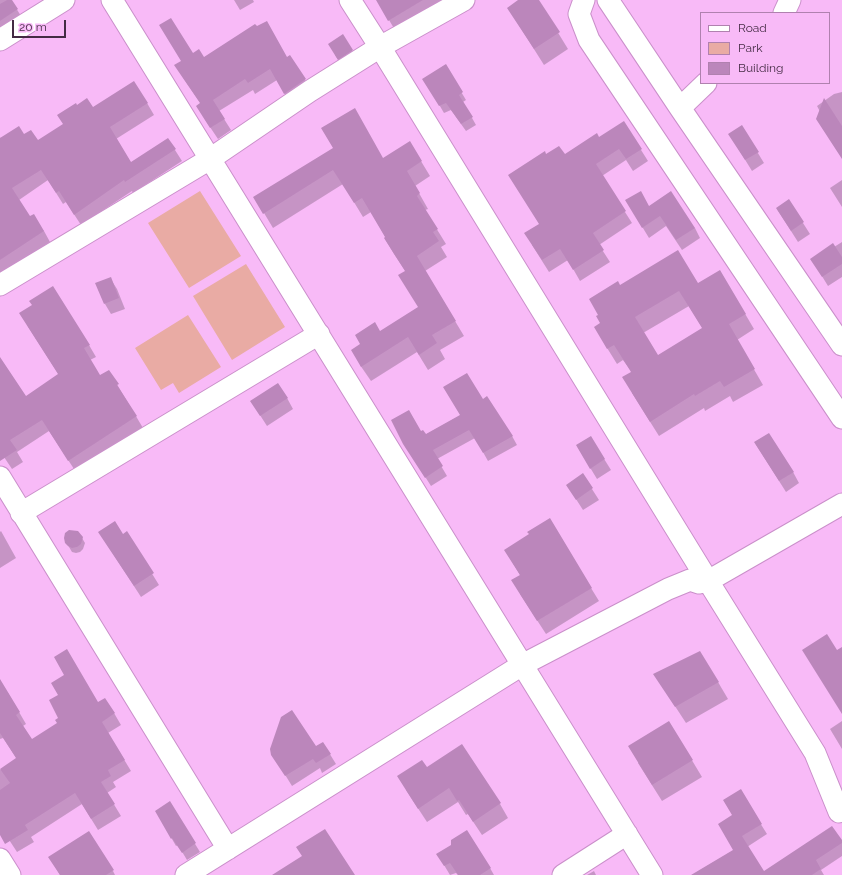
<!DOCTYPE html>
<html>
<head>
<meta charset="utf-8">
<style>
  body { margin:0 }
  #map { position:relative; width:842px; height:875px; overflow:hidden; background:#f8baf7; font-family:Raleway,sans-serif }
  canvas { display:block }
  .legend { position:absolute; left:700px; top:12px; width:130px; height:72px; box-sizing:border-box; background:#f8baf7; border:1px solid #b081af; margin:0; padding:5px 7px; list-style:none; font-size:12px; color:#442b44 }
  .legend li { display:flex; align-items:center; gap:8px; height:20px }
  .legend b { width:20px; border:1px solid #b081af }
  .scale { position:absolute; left:12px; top:20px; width:54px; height:18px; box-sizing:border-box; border:2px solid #442b44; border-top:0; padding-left:5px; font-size:12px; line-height:14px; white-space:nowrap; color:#442b44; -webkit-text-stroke:3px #f8baf7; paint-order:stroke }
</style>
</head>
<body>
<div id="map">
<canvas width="842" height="875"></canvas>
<ul class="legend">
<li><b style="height:5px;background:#fff"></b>Road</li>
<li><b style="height:11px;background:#e9aba4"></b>Park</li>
<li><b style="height:11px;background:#bb86bb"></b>Building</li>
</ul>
<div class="scale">20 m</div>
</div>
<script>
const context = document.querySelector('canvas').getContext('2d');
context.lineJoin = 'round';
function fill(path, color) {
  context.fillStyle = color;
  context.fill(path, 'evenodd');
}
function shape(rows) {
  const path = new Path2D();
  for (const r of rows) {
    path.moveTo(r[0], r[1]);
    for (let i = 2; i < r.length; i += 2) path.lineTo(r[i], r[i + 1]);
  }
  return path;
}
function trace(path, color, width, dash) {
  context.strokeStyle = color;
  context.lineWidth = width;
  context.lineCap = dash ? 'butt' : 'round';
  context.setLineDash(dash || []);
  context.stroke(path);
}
fill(shape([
  [200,191,241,256,189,288,148,223],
  [246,264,285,327,232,360,193,296],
  [188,315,221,367,179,393,173,383,161,390,135,348]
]), '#e9aba4');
fill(shape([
  [0,0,11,0,26,24,0,40],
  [234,0,253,0,254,2,240,10],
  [377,0,455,0,398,35],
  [520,0,538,0,568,49,544,65,508,8],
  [352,50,359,61,345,70,335,55],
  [193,54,204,59,287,58,289,56,312,91,291,105,277,80,255,94,253,90,219,111,231,130,218,139,204,118,201,104,182,76],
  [445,65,466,100,463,102,476,125,466,131,451,110,444,113,424,79],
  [842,92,842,153,817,106,834,94],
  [147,103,154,115,116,139,131,163,168,139,182,161,133,193,132,191,81,225,66,202,63,204,48,180,19,200,30,218,44,231,50,242,0,275,0,137,1,139,24,135,37,142,64,124,76,106,92,108],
  [624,123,648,161,633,171,626,160,602,176,632,223,599,245,610,262,580,281,568,260,549,272,532,245,540,225,546,155,565,156,599,138],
  [742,127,764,163,752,171,736,145],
  [410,143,430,176,415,186,428,209,425,210,446,244,441,247,447,257,425,271,464,336,440,350,445,359,428,370,417,352,371,381,360,365,361,344,419,307,406,272,394,254,385,239,386,238,371,212,363,217,343,184,273,228,255,198,335,148,383,159],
  [842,180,842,207,830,188],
  [789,201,810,234,798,242,777,209],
  [649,207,695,228,700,238,682,250,666,226,649,238,632,210],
  [842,242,842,277,828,286,817,268,834,247],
  [720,271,754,329,737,340,763,385,733,402,730,396,705,411,704,408,659,436,632,393,632,372,623,360,617,364,604,343,601,324,619,286,698,285],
  [689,306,703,329,658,356,643,333],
  [110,278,117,289,125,309,111,314,105,304],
  [27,325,89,345,96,357,90,360,100,377,109,371,143,428,76,472,49,431,17,452,23,462,12,469,0,451,0,358,26,397,59,375],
  [287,398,293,409,267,426,258,412],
  [482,400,512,436,517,445,488,461,475,438,437,459,447,476,431,486,410,453,421,433,425,435,461,415],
  [591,438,611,470,597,479,577,446],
  [755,443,793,472,799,483,786,492],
  [583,475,599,500,583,510,574,496],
  [1,531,16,558,0,568,0,532],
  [127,533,159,585,141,597,106,543],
  [82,538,85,543,83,549,80,552,76,553,72,552,66,542],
  [505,550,591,588,599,601,546,634,520,594,520,575],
  [654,674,718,682,728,699,686,723],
  [0,684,8,693,26,724,23,726,32,740,98,704,114,713,121,725,108,733,131,771,113,782,116,787,107,793,121,816,98,830,82,804,31,837,34,842,17,852,0,826,0,770,17,759,3,738,0,739],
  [842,721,842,749,830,729],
  [669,722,702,777,662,801,638,763],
  [323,743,336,764,322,773,320,768,292,786,279,765],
  [426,769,500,804,508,818,482,835,468,814,466,815,458,802,427,822,406,790],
  [740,791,767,834,747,847,764,873,842,842,842,856,821,870,824,875,692,875,734,850,733,816],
  [170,803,200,852,187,860,178,845,176,846,156,811],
  [438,855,490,868,494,875,458,875,456,873,450,875],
  [50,858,113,871,115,875,60,875],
  [594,871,596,875,587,875]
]), '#0003');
fill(shape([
  [7,0,12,0,18,9,0,21,0,4],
  [376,0,423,0,388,21],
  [518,0,539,0,560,32,534,49,507,8],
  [171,18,193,53,199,49,204,57,255,24,257,26,267,21,287,57,290,55,306,79,284,94,270,69,248,83,245,79,213,100,225,119,210,128,196,106,200,103,174,65,181,61,159,25],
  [343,34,353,50,338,60,328,44],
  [446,64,463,92,459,95,473,117,461,124,446,103,439,106,422,79],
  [134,81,148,103,110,127,131,162,168,138,176,149,125,182,124,180,74,215,59,191,56,193,41,170,12,188,30,216,34,214,44,231,0,260,0,138,19,126,24,134,31,130,38,140,63,124,57,115,76,103,77,105,87,98,93,107],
  [824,98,842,126,842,159,816,119],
  [355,108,383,158,410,141,422,161,407,171,420,193,417,196,438,229,433,232,439,241,417,256,456,321,432,335,437,343,419,355,408,337,361,367,351,350,360,344,355,335,375,322,380,331,418,307,398,275,405,271,384,238,385,237,362,198,354,203,333,170,263,214,253,197,333,148,321,128],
  [624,121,642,149,626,159,619,149,596,164,626,211,593,233,604,250,573,270,560,249,542,260,524,233,539,224,508,175,545,151,546,154,559,146,565,154,597,133,599,137],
  [742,125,759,152,745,160,728,134],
  [641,191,649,206,671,191,695,228,676,240,660,216,642,228,625,200],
  [789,199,804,222,791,231,776,208],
  [833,243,842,257,842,264,822,277,810,259],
  [678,250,698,283,720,270,746,314,729,324,755,369,724,387,720,381,695,396,694,394,650,422,622,377,631,372,614,345,607,349,594,327,600,323,596,316,598,315,589,299,618,281,620,285],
  [679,291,702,328,658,355,635,317],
  [111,277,119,298,104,304,95,283],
  [53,286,90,345,84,348,100,375,109,370,119,384,117,385,137,416,68,461,42,420,10,440,17,450,0,461,0,357,26,396,58,374,19,313,32,305,29,301],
  [467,373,483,399,487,396,513,436,483,453,469,430,433,450,443,466,425,478,403,444,391,420,409,410,421,431,423,430,426,434,460,415,443,387],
  [278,383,288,398,260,416,250,401],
  [769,433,794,472,779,481,754,442],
  [591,436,605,459,590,469,576,445],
  [583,473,593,488,576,500,566,485],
  [550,518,592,588,537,621,511,580,520,575,504,550,529,534,527,532],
  [115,521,123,534,127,531,154,573,134,586,98,532],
  [69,530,78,531,83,537,81,544,77,547,72,548,68,546,65,543,64,538,65,533],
  [827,634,837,650,842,647,842,714,802,650],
  [67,649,98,702,105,698,115,713,102,722,125,760,108,770,111,776,101,782,115,804,91,819,75,793,25,825,28,830,5,844,0,835,0,790,10,783,0,769,16,758,0,733,0,679,20,712,16,715,32,739,57,723,55,720,58,718,49,700,58,695,51,683,64,675,54,657],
  [700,651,719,682,675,707,653,674],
  [292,710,316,746,323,742,331,754,316,763,313,759,285,776,271,755,270,749,281,717],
  [669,721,693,760,652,785,628,746],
  [462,744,501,803,473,822,459,800,457,801,449,788,418,809,397,776,422,760,427,767],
  [741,789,762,824,742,836,764,871,832,826,842,840,842,843,816,860,821,869,812,875,691,875,733,850,718,824,732,815,723,800],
  [170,801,196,843,182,853,172,838,171,839,155,811],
  [325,829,355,875,272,875,302,856,296,847],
  [467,830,491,868,480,875,458,875,450,863,444,866,436,854,451,845,451,840],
  [89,831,114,870,106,875,60,875,48,857]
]), '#bb86bb');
const minor = shape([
  [112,0,652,875],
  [350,0,380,47,708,581,815,753,839,812],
  [584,0,579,14,589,40,842,418],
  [608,0,680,108,842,345],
  [784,13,790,0],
  [0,40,64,0],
  [680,108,706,83],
  [0,285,210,159,310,91,380,47,464,0],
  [0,477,228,849],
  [21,513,319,334],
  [0,859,10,875],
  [186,875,522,665,668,589,690,580,699,583,708,581,842,504],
  [563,875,627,834]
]);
trace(minor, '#ca8fca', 23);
trace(minor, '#fff', 21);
</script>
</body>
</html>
